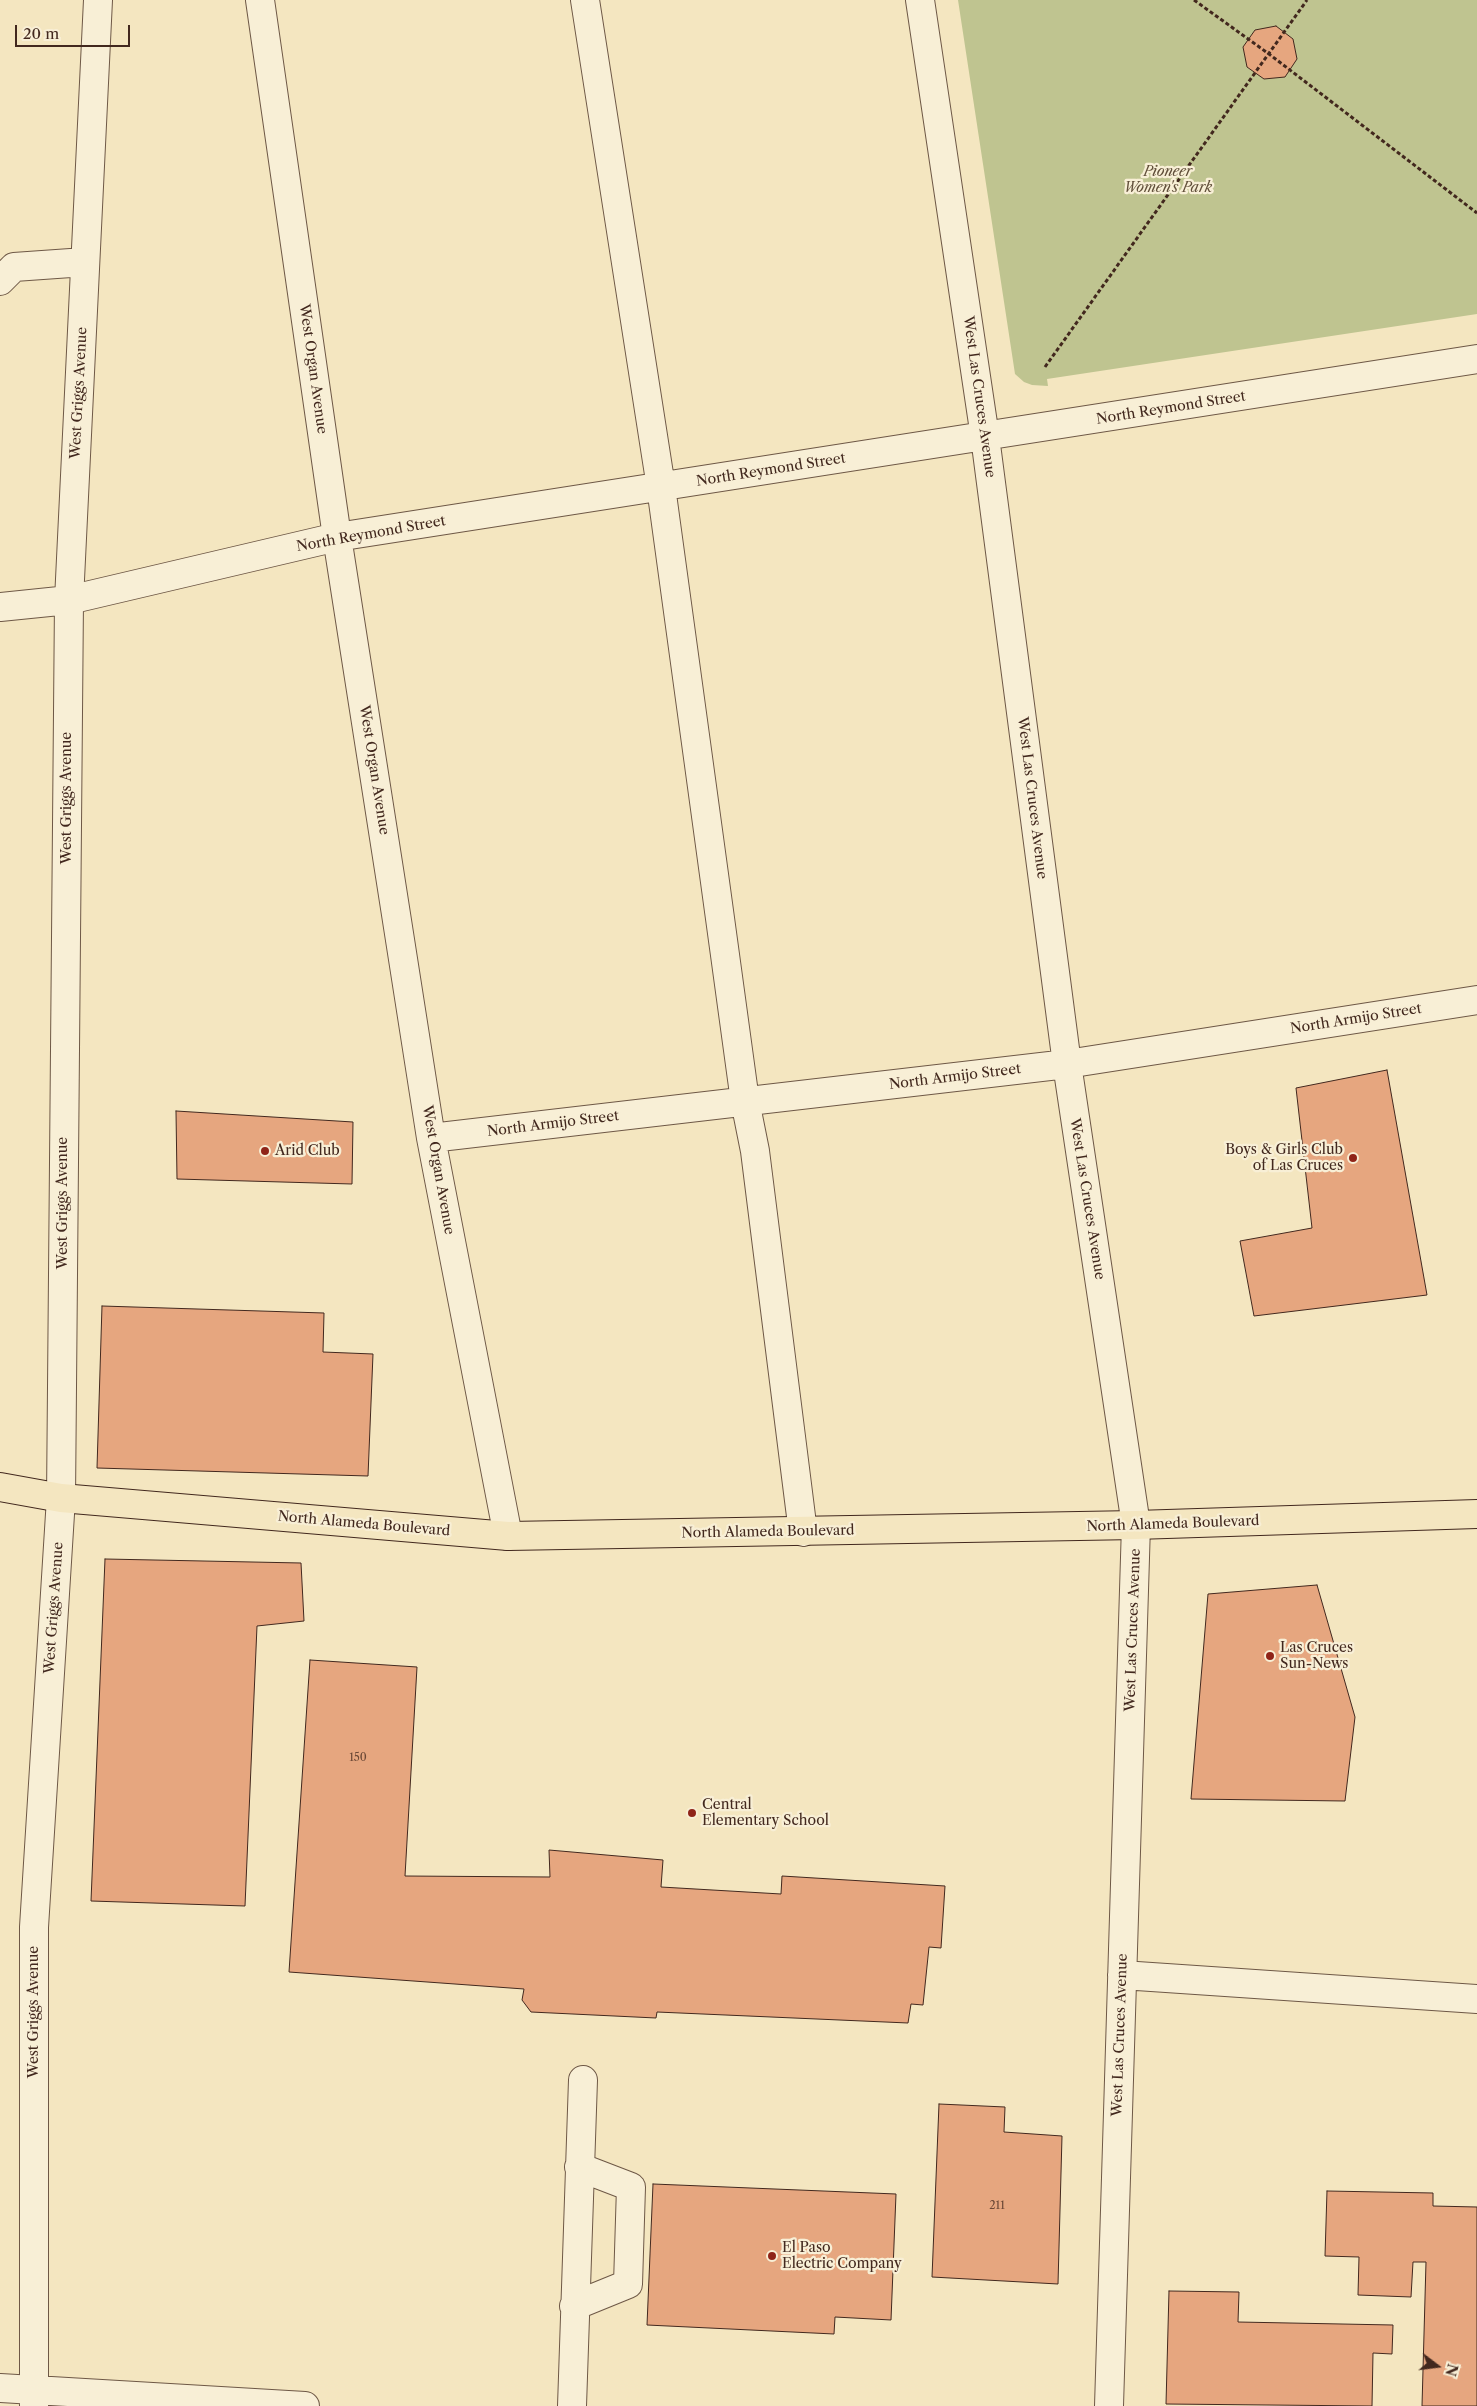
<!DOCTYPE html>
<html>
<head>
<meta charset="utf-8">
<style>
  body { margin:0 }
  #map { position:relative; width:1477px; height:2406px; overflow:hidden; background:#f4e6c0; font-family:"Libre Caslon Text",serif }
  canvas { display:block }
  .north { position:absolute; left:1412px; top:2341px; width:50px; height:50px; -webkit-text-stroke:4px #f8efd6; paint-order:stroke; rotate:105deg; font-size:14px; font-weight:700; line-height:20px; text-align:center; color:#42281e }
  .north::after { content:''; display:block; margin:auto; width:18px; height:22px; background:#42281e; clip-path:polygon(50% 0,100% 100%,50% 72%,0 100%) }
  .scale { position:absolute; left:15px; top:25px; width:115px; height:22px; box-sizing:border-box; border:2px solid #42281e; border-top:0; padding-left:6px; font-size:15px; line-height:18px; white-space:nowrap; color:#42281e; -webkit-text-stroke:4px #f8efd6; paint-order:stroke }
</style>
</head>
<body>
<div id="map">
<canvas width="1477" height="2406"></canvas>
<div class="north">N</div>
<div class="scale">20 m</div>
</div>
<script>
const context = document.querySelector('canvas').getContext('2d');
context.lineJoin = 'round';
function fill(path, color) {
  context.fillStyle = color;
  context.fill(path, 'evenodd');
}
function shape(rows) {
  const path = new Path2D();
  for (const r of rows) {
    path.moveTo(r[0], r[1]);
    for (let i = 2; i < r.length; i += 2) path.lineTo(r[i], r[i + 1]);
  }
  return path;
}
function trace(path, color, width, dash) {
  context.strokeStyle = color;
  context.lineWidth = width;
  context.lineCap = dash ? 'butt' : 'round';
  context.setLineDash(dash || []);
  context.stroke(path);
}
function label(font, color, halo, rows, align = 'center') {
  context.font = font + ' "Libre Caslon Text",serif';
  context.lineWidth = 4.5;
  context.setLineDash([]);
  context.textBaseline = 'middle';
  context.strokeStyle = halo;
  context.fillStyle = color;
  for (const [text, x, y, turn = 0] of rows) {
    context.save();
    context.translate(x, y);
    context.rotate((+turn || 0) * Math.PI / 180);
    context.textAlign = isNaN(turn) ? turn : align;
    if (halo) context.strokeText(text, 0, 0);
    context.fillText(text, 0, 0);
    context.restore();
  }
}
fill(shape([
  [958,0,1477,0,1477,314,1047,379,1048,386,1032,385,1024,382,1015,374]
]), '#bfc490');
const building = shape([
  [1276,26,1293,39,1297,59,1285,77,1264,79,1247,67,1243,47,1255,30,1276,26],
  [1387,1070,1427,1295,1254,1316,1240,1241,1312,1228,1296,1088,1387,1070],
  [176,1111,353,1122,352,1184,177,1179,176,1111],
  [102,1306,324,1313,323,1352,373,1354,368,1476,97,1468,102,1306],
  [105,1559,301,1563,304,1621,257,1626,245,1906,91,1901,105,1559],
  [1317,1585,1355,1717,1345,1801,1191,1799,1208,1594,1317,1585],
  [310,1660,417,1667,405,1876,550,1877,549,1850,663,1860,661,1887,781,1894,782,1876,945,1886,941,1948,929,1947,923,2005,911,2004,908,2023,657,2012,656,2018,531,2012,522,2000,524,1989,289,1972,310,1660],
  [939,2104,1005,2107,1004,2132,1062,2136,1058,2284,932,2277,939,2104],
  [653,2184,896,2194,891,2320,835,2317,834,2334,647,2325,653,2184],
  [1327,2191,1433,2193,1433,2206,1477,2207,1477,2406,1422,2406,1426,2262,1413,2262,1411,2297,1358,2295,1359,2257,1325,2256,1327,2191],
  [1169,2291,1239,2292,1238,2322,1393,2325,1392,2354,1373,2353,1372,2406,1166,2404,1169,2291]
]);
fill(building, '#e6a67f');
trace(building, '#42281e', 1);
const minor = shape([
  [260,0,337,537,431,1138,508,1536],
  [585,0,661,487,745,1101,755,1151,803,1532],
  [920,0,985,437,1067,1064,1136,1525,1109,2406],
  [0,281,14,267,85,262],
  [0,607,69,600,337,537,1477,359],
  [431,1138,1067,1064,1477,1000],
  [1122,1975,1477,1999],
  [574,2306,628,2284,631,2187,579,2167],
  [0,2388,305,2406],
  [34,2406,34,1927,61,1498,69,600,98,0],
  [572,2406,583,2080]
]);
const major = shape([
  [0,1487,61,1498,508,1536,1136,1525,1477,1514]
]);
trace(minor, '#6e5846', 30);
trace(major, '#42281e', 30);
trace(shape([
  [1194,0,1269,54,1477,213],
  [1045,367,1307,0]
]), '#42281e', 3, [4, 2.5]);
trace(minor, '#f8efd6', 28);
trace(major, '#f4e6c0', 28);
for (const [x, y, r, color] of [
  [265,1151,5,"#8f2418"],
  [1353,1158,5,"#8f2418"],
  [1270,1656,5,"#8f2418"],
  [692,1813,5,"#8f2418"],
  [772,2256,5,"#8f2418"]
]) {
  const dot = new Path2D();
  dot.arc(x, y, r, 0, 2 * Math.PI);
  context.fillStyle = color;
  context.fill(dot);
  trace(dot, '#f8efd6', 2);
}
label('11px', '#6b4836', null, [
  ["150",358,1758],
  ["211",997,2206]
]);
label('italic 14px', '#614f3a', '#f8efd6', [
  ["Pioneer",1168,172],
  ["Women's Park",1168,188]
]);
label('14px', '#42281e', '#f8efd6', [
  ["West Organ Avenue",313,369,82],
  ["West Griggs Avenue",79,393,-87],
  ["West Las Cruces Avenue",979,397,82],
  ["North Reymond Street",1171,408,-9],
  ["North Reymond Street",771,470,-9],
  ["North Reymond Street",371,534,-10],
  ["West Organ Avenue",374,770,81],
  ["West Griggs Avenue",67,798,-90],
  ["West Las Cruces Avenue",1032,798,83],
  ["North Armijo Street",1356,1019,-9],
  ["North Armijo Street",955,1077,-7],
  ["North Armijo Street",553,1124,-7],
  ["West Organ Avenue",438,1170,80],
  ["West Las Cruces Avenue",1087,1199,81],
  ["West Griggs Avenue",63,1203,-90],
  ["North Alameda Boulevard",364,1524,5],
  ["North Alameda Boulevard",1173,1524,-2],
  ["North Alameda Boulevard",768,1532,-1],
  ["West Griggs Avenue",54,1608,-86],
  ["West Las Cruces Avenue",1133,1630,-88],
  ["West Griggs Avenue",34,2012,-90],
  ["West Las Cruces Avenue",1120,2035,-88]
]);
label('14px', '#42281e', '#f8efd6', [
  ["Boys & Girls Club",1343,1150,"right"],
  ["of Las Cruces",1343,1166,"right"],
  ["Arid Club",275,1151],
  ["Las Cruces",1280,1648],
  ["Sun-News",1280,1664],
  ["Central",702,1805],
  ["Elementary School",702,1821],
  ["El Paso",782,2248],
  ["Electric Company",782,2264]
], 'left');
</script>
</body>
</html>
